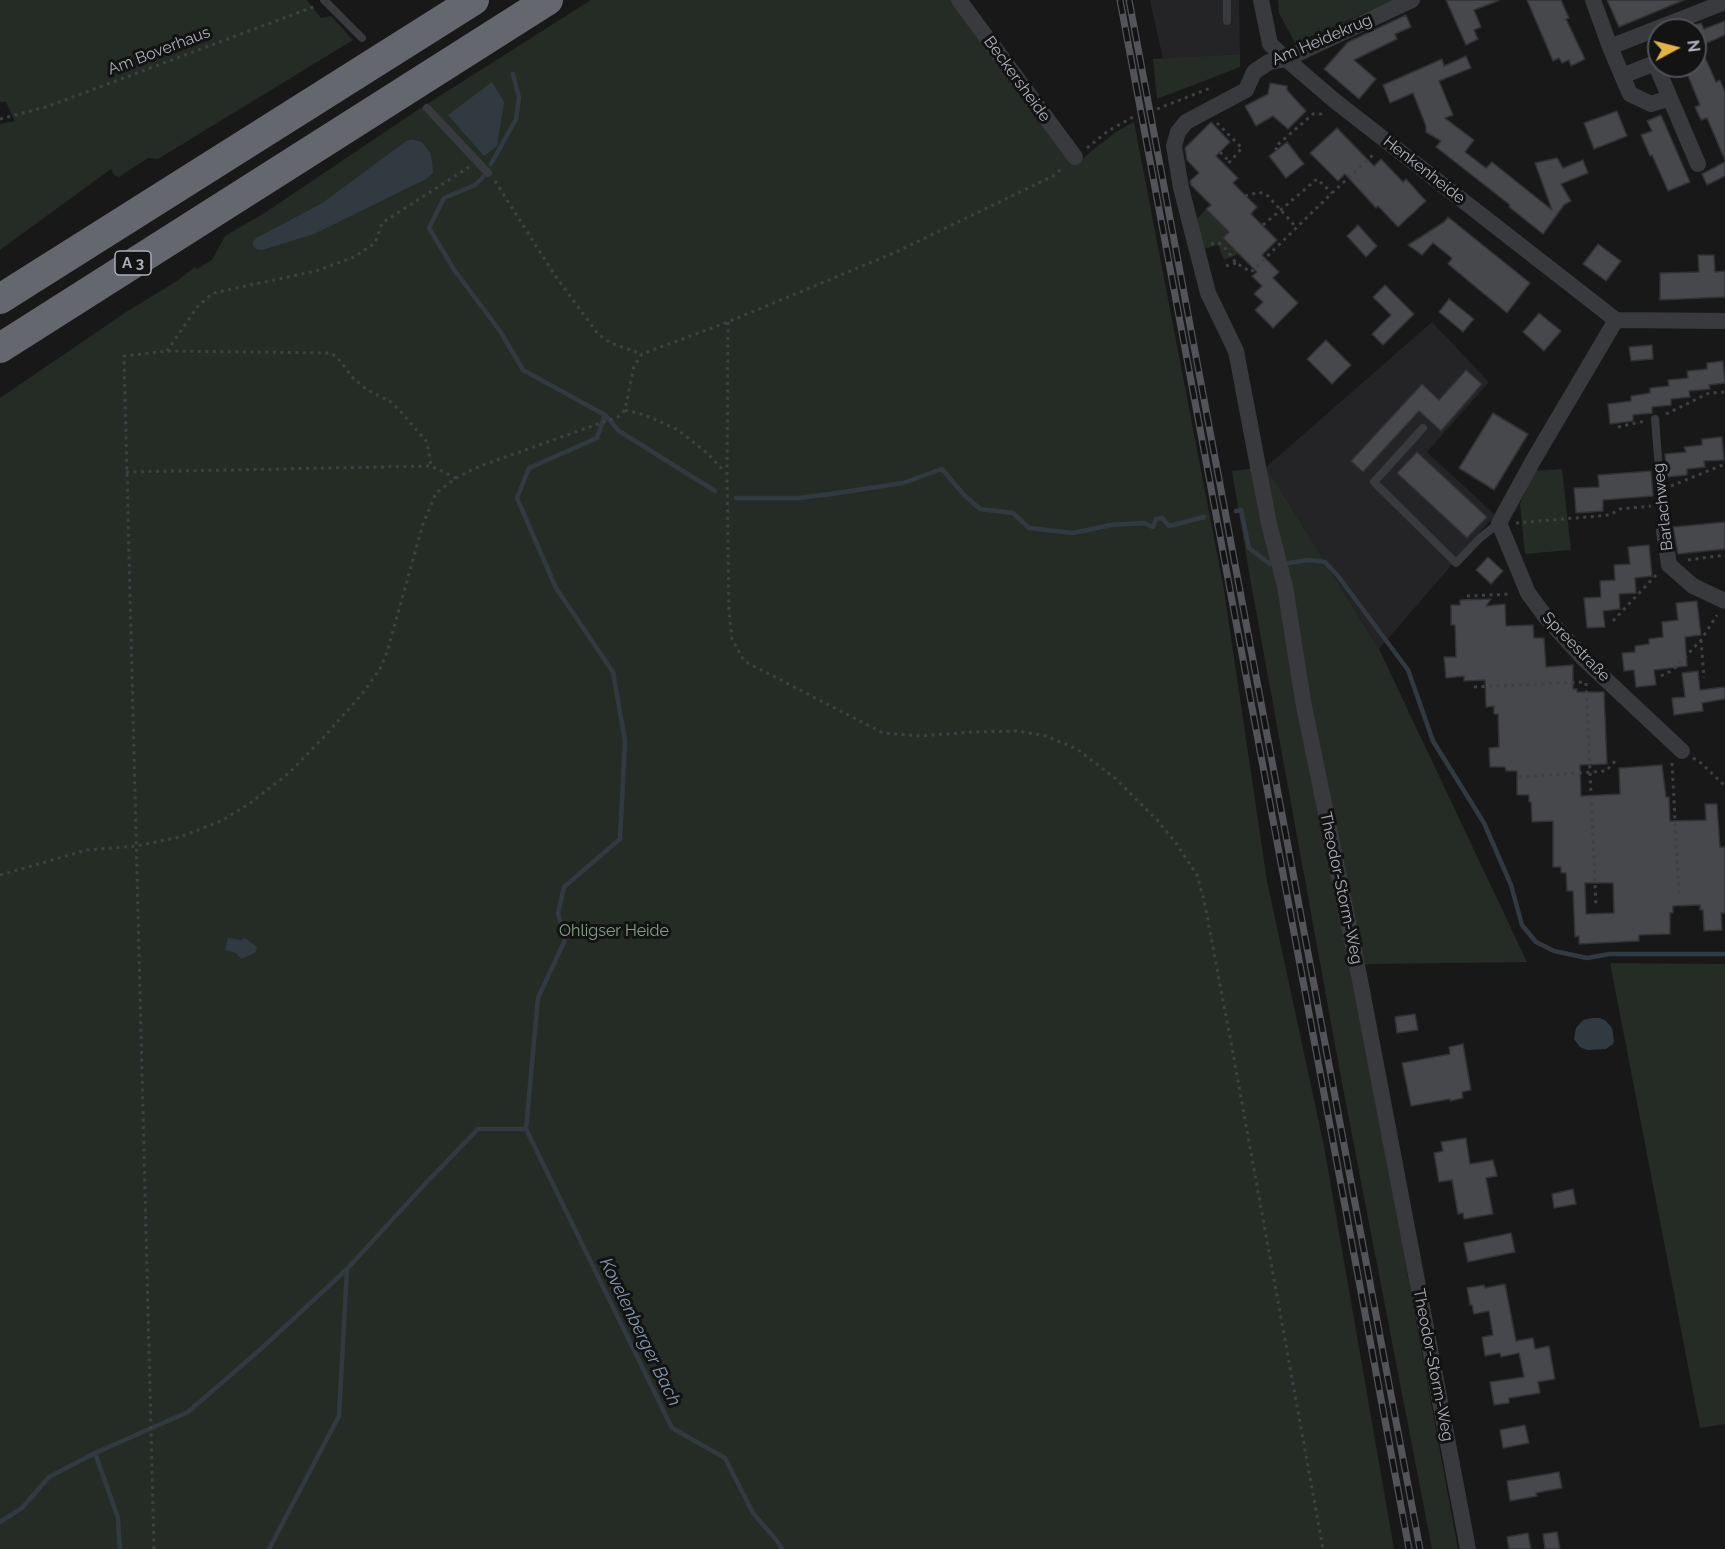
<!DOCTYPE html>
<html>
<head>
<meta charset="utf-8">
<style>
  body { margin:0 }
  #map { position:relative; width:1725px; height:1549px; overflow:hidden; background:#181819; font-family:Raleway,sans-serif }
  canvas { display:block }
  .north { position:absolute; left:1647px; top:18px; width:60px; height:60px; box-sizing:border-box; background:#131314; border:2px solid #505156; border-radius:50%; rotate:83deg; font-size:16px; font-weight:700; line-height:24px; text-align:center; color:#abafb8 }
  .north::after { content:''; display:block; margin:auto; width:21px; height:27px; background:#e4b345; clip-path:polygon(50% 0,100% 100%,50% 72%,0 100%) }
</style>
</head>
<body>
<div id="map">
<canvas width="1725" height="1549"></canvas>
<div class="north">N</div>
</div>
<script>
const context = document.querySelector('canvas').getContext('2d');
context.lineJoin = 'round';
function fill(path, color) {
  context.fillStyle = color;
  context.fill(path, 'evenodd');
}
function shape(rows) {
  const path = new Path2D();
  for (const r of rows) {
    path.moveTo(r[0], r[1]);
    for (let i = 2; i < r.length; i += 2) path.lineTo(r[i], r[i + 1]);
  }
  return path;
}
function trace(path, color, width, dash) {
  context.strokeStyle = color;
  context.lineWidth = width;
  context.lineCap = dash ? 'butt' : 'round';
  context.setLineDash(dash || []);
  context.stroke(path);
}
function label(font, color, halo, rows, align = 'center') {
  context.font = font + ' Raleway,sans-serif';
  context.lineWidth = 6;
  context.setLineDash([]);
  context.textBaseline = 'middle';
  context.strokeStyle = halo;
  context.fillStyle = color;
  for (const [text, x, y, turn = 0] of rows) {
    context.save();
    context.translate(x, y);
    context.rotate((+turn || 0) * Math.PI / 180);
    context.textAlign = isNaN(turn) ? turn : align;
    if (halo) context.strokeText(text, 0, 0);
    context.fillText(text, 0, 0);
    context.restore();
  }
}
fill(shape([
  [1150,0,1239,0,1240,54,1163,59],
  [1432,322,1489,382,1427,452,1495,515,1379,649,1266,467]
]), '#242426');
fill(shape([
  [0,0,307,0,321,18,331,16,353,40,158,159,148,158,119,177,114,175,111,169,0,250,0,124,15,121,6,102,0,102],
  [591,0,953,0,1076,165,1089,153,1116,132,1134,122,1224,590,1267,881,1324,1146,1394,1549,0,1549,0,398,126,312,177,281,195,267,197,269,212,260,225,236,266,212,416,111],
  [412,139,422,142,430,152,432,160,258,237,322,203,406,141],
  [1278,0,1395,0,1295,43,1279,13],
  [1240,54,1240,67,1157,99,1153,59],
  [1206,209,1229,232,1223,239,1239,254,1224,260,1218,245,1204,249,1197,219],
  [1266,467,1379,649,1527,962,1368,964,1351,968,1458,1549,1432,1549,1341,1078,1252,589,1232,471],
  [1562,469,1571,550,1525,554,1520,504,1534,471],
  [1610,963,1725,964,1725,1424,1700,1428]
]), '#242c25');
fill(shape([
  [492,82,504,102,497,146,484,156,448,115],
  [412,139,422,142,430,152,432,160,433,173,426,179,314,234,262,250,256,249,253,246,253,241,258,237,322,203,406,141],
  [228,938,241,940,245,938,257,947,255,953,241,959,236,953,225,950],
  [1592,1018,1600,1018,1606,1021,1612,1028,1614,1041,1613,1044,1606,1049,1587,1050,1580,1047,1574,1039,1576,1028,1583,1020]
]), '#323a41');
trace(shape([
  [491,164,516,119,519,98,513,74],
  [483,177,475,185,444,198,429,228,455,271,500,331,523,370,605,415,619,431,715,491],
  [736,498,799,498,831,494,903,483,942,469,964,495,980,509,1013,513,1029,528,1073,533,1111,525,1144,523,1153,527,1156,519,1162,518,1169,526,1204,517],
  [1236,511,1241,510,1249,548,1270,564],
  [1288,563,1309,560,1325,562,1338,576,1408,670,1433,741,1484,823,1511,885,1522,925,1536,942,1554,951,1587,958,1610,954,1725,954],
  [526,1129,672,1428,725,1458,753,1513,777,1541,782,1549],
  [95,1453,118,1518,120,1549],
  [0,1522,22,1508,49,1477,95,1453,188,1412,262,1348,347,1269,425,1184,478,1129,526,1129,538,998,565,940,558,913,564,887,620,839,625,741,613,672,556,588,517,498,529,468,597,438,605,415],
  [269,1549,339,1416,347,1269]
]), '#323a41', 4.5);
const building = shape([
  [1446,0,1498,0,1498,1,1474,10,1481,27,1474,30,1478,39,1466,45,1446,0],
  [1527,0,1561,0,1569,18,1566,19,1585,59,1571,66,1569,60,1562,63,1559,58,1553,61,1527,0],
  [1607,0,1684,0,1619,27,1607,0],
  [1406,15,1411,27,1395,34,1397,39,1354,60,1376,79,1359,99,1324,69,1348,42,1406,15],
  [1725,21,1725,35,1700,46,1716,82,1720,80,1725,92,1725,160,1707,118,1701,120,1695,107,1700,105,1684,66,1695,66,1695,25,1701,23,1704,29,1725,21],
  [1466,56,1471,68,1439,81,1453,115,1445,118,1474,140,1465,152,1486,168,1492,162,1552,210,1535,163,1557,158,1563,168,1583,160,1588,173,1561,184,1571,201,1564,205,1543,234,1509,207,1510,205,1436,147,1441,141,1426,132,1426,126,1413,93,1390,103,1383,85,1442,59,1444,66,1466,56],
  [1270,83,1287,86,1287,90,1306,111,1288,129,1273,116,1256,126,1245,106,1268,94,1270,83],
  [1617,111,1627,136,1594,149,1584,123,1617,111],
  [1661,115,1690,182,1668,191,1652,155,1650,156,1641,135,1652,131,1647,121,1661,115],
  [1211,122,1230,142,1216,156,1238,178,1233,183,1257,207,1251,214,1277,240,1262,255,1279,272,1273,278,1298,303,1273,328,1255,310,1263,302,1254,294,1262,286,1252,276,1257,272,1223,238,1229,232,1206,209,1211,205,1191,185,1190,181,1199,173,1187,160,1185,148,1211,122],
  [1337,128,1374,166,1381,159,1403,182,1406,179,1426,201,1398,227,1378,206,1376,208,1345,174,1338,181,1310,153,1337,128],
  [1287,142,1304,164,1286,178,1269,156,1287,142],
  [1725,162,1725,176,1707,185,1702,174,1725,162],
  [1448,217,1530,283,1507,313,1448,264,1452,258,1433,243,1422,255,1408,245,1444,222,1448,217],
  [1358,225,1377,246,1366,257,1347,236,1358,225],
  [1598,244,1621,261,1606,281,1583,264,1598,244],
  [1698,255,1714,255,1715,272,1725,271,1725,297,1660,300,1660,273,1699,272,1698,255],
  [1385,285,1414,314,1383,345,1372,334,1391,315,1373,297,1385,285],
  [1449,299,1474,319,1463,332,1439,312,1449,299],
  [1539,313,1561,331,1544,351,1523,332,1539,313],
  [1326,340,1351,365,1332,384,1307,359,1326,340],
  [1652,345,1653,359,1631,361,1629,347,1652,345],
  [1723,361,1725,383,1709,385,1710,389,1689,391,1690,397,1671,399,1671,405,1652,407,1652,413,1633,415,1633,421,1610,424,1608,404,1631,401,1631,396,1650,393,1650,388,1669,386,1668,380,1688,378,1687,371,1707,369,1707,363,1723,361],
  [1466,370,1482,384,1441,431,1419,411,1363,472,1351,461,1422,384,1439,400,1466,370],
  [1493,413,1528,434,1494,490,1459,468,1493,413],
  [1722,437,1724,460,1704,461,1705,467,1687,469,1687,475,1667,477,1665,454,1686,452,1684,447,1702,445,1702,439,1722,437],
  [1417,452,1487,517,1467,538,1397,473,1417,452],
  [1651,471,1653,496,1603,500,1603,511,1576,513,1574,488,1599,487,1598,475,1651,471],
  [1725,522,1725,549,1678,554,1673,527,1725,522],
  [1649,545,1652,576,1635,578,1636,593,1619,594,1620,609,1603,611,1605,627,1587,628,1584,598,1601,597,1600,581,1615,580,1614,565,1630,564,1628,547,1649,545],
  [1488,557,1503,571,1491,584,1476,570,1488,557],
  [1491,599,1486,606,1505,604,1506,626,1533,625,1534,638,1544,638,1546,667,1573,665,1573,689,1577,689,1577,692,1604,692,1607,764,1580,765,1581,796,1620,794,1619,768,1662,765,1666,797,1669,797,1670,821,1706,820,1705,804,1717,804,1720,847,1725,847,1725,913,1721,913,1722,930,1704,931,1703,910,1700,910,1700,905,1673,906,1673,913,1670,913,1670,934,1639,935,1639,941,1579,944,1579,936,1575,937,1573,891,1567,891,1566,873,1561,873,1561,867,1553,867,1553,821,1532,822,1531,802,1529,802,1529,795,1517,795,1517,771,1506,771,1505,767,1490,767,1489,748,1499,747,1498,714,1494,714,1494,706,1486,707,1485,680,1464,681,1464,676,1446,678,1444,657,1456,657,1455,625,1451,625,1451,605,1460,605,1460,600,1491,599],
  [1585,883,1613,883,1614,913,1586,914,1585,883],
  [1697,601,1701,635,1685,637,1687,666,1654,670,1656,685,1636,687,1634,670,1624,671,1622,653,1635,652,1635,646,1649,644,1649,639,1663,637,1662,622,1678,620,1676,603,1697,601],
  [1698,671,1700,690,1725,687,1725,699,1702,703,1703,711,1674,715,1672,698,1685,697,1682,673,1698,671],
  [1415,1014,1418,1030,1397,1033,1395,1017,1415,1014],
  [1463,1044,1471,1090,1462,1092,1463,1098,1450,1101,1450,1099,1411,1106,1402,1063,1450,1054,1449,1047,1463,1044],
  [1466,1138,1470,1164,1493,1160,1497,1176,1486,1178,1493,1214,1464,1219,1463,1213,1458,1214,1452,1180,1439,1182,1434,1153,1443,1151,1441,1142,1466,1138],
  [1573,1189,1576,1204,1554,1208,1552,1194,1573,1189],
  [1511,1233,1515,1252,1468,1262,1464,1243,1511,1233],
  [1505,1284,1516,1341,1533,1338,1535,1349,1549,1346,1555,1379,1538,1382,1540,1393,1509,1398,1509,1403,1494,1405,1490,1382,1524,1377,1519,1353,1501,1357,1500,1353,1485,1356,1482,1337,1493,1335,1489,1311,1474,1314,1472,1305,1470,1305,1467,1288,1484,1285,1485,1288,1505,1284],
  [1525,1425,1529,1443,1503,1448,1500,1430,1525,1425],
  [1559,1472,1562,1488,1536,1493,1537,1496,1510,1501,1507,1481,1559,1472],
  [1557,1532,1560,1549,1545,1549,1543,1534,1557,1532],
  [1528,1533,1531,1549,1509,1549,1507,1537,1528,1533]
]);
fill(building, '#47484c');
trace(building, '#323235', 1.5);
trace(shape([
  [1157,109,1213,87],
  [0,119,46,107,316,6],
  [1217,123,1242,148,1226,166],
  [1087,148,1108,131,1133,117],
  [1277,150,1275,147,1313,114,1321,114,1325,110],
  [1220,152,1230,162],
  [495,181,554,274,598,334,611,343,642,354],
  [1245,196,1259,192,1268,196,1296,227],
  [1263,225,1317,179,1332,193],
  [1211,244,1219,243,1226,249,1236,263,1251,272,1332,193,1375,153],
  [1226,266,1236,263],
  [728,322,727,474,729,612,732,639,744,661,883,733,920,736,972,732,1017,731,1046,736,1077,749,1116,779,1157,820,1176,843,1197,875,1204,900,1230,1037,1323,1549],
  [167,351,198,306,213,293,316,271,354,257,375,243,382,223,469,167],
  [625,410,645,415,678,430,707,453,725,472],
  [1666,414,1709,393,1725,392],
  [1618,427,1645,421],
  [126,472,431,466,456,478],
  [1671,486,1725,464],
  [1516,523,1610,515,1620,509,1651,506],
  [1688,560,1725,555],
  [1467,596,1511,594],
  [1613,621,1657,574],
  [1701,640,1704,678],
  [1661,676,1673,670,1701,640,1717,615],
  [1586,683,1596,907],
  [1474,687,1584,682],
  [1693,758,1701,763,1725,786],
  [1672,763,1679,896],
  [1519,777,1606,771,1617,759],
  [0,875,87,850,136,846,180,837,221,821,249,804,289,773,322,739,362,694,380,669,387,652,423,524,436,493,456,478,480,466,618,417,625,410,634,366,642,354,728,322,896,252,1053,176,1064,167],
  [154,1549,124,356,167,351,330,353,337,357,353,378,366,389,391,402,401,412,427,442,431,466]
]), '#3f4045', 3, [3, 4.5]);
trace(shape([
  [324,0,362,38],
  [1227,21,1227,0],
  [427,108,488,173],
  [1655,419,1664,531],
  [1423,428,1374,482,1456,563,1480,538,1499,523]
]), '#393a3e', 8);
trace(shape([
  [959,0,1075,157],
  [1261,0,1270,44,1286,59,1335,101,1616,320,1725,321],
  [1412,0,1286,59,1269,62,1254,72,1246,90,1186,122,1178,132,1174,146,1181,188,1208,293,1236,351,1269,524,1285,586,1303,701,1359,975,1468,1549],
  [1593,0,1610,47,1725,2],
  [1610,47,1630,94,1651,104,1670,98],
  [1622,76,1655,63,1698,164],
  [1616,320,1534,459,1499,523,1528,593,1545,616,1585,660,1682,751],
  [1664,531,1669,565,1693,586,1725,601]
]), '#393a3e', 16);
trace(shape([
  [0,299,474,0],
  [0,348,548,0]
]), '#65676f', 30);
const rail = shape([
  [1120,0,1409,1549],
  [1129,0,1420,1549]
]);
trace(rail, '#525459', 7);
trace(rail, '#131314', 4.5, [14]);
for (const [x, y, w] of [
  [133,263,36]
]) {
  const box = new Path2D();
  box.roundRect(x - w / 2, y - 12, w, 24, 4.5);
  context.fillStyle = '#131314';
  context.fill(box);
  trace(box, '#abafb8', 1.5);
}
label('bold 15px', '#abafb8', null, [
  ["A 3",133,263]
]);
label('16px', '#abafb8', '#131314', [
  ["Am Heidekrug",1322,40,-23],
  ["Am Boverhaus",159,51,-21],
  ["Beckersheide",1017,79,54],
  ["Henkenheide",1424,170,38],
  ["Barlachweg",1663,507,-96],
  ["Spreestraße",1576,647,46],
  ["Theodor-Storm-Weg",1341,888,78],
  ["Theodor-Storm-Weg",1433,1365,79]
]);
label('16px', '#83a186', '#131314', [
  ["Ohligser Heide",614,931]
]);
label('italic 18px', '#859bb0', '#131314', [
  ["Kovelenberger Bach",640,1332,64]
]);
</script>
</body>
</html>
